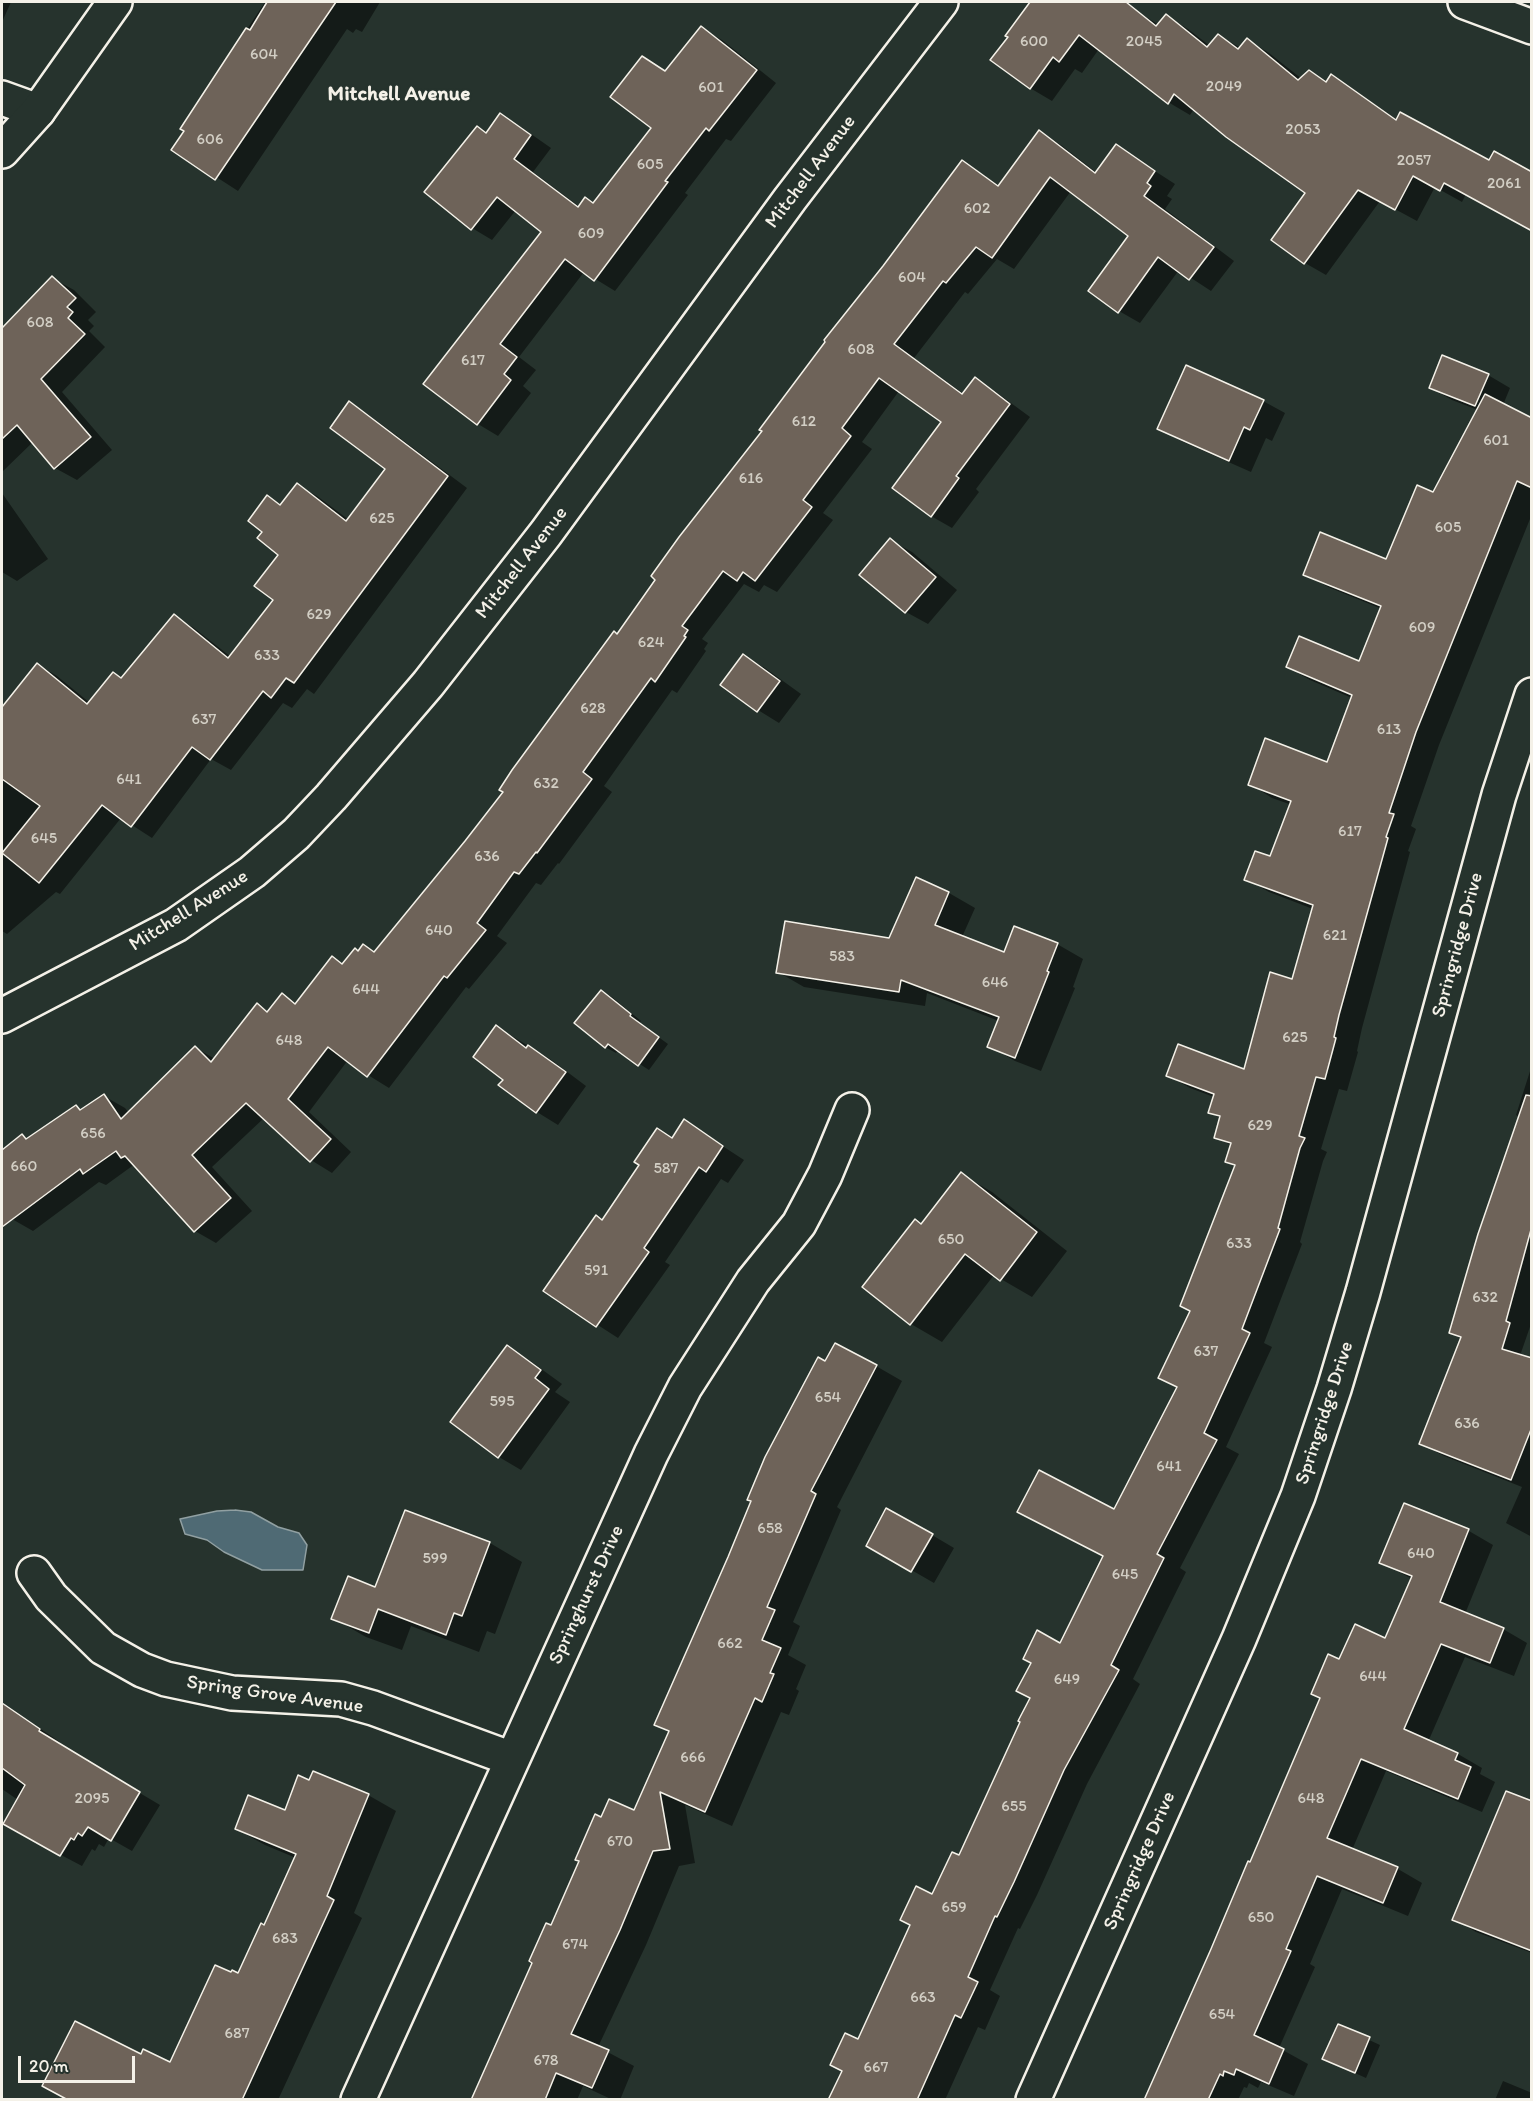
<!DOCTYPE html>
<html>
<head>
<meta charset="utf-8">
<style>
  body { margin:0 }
  #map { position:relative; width:1533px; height:2101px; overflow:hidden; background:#26332d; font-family:Itim,sans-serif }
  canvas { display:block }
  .frame { position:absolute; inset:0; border:3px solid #f4f1e8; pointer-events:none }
  .scale { position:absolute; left:18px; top:2056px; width:117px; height:27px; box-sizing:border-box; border:3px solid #f4f1e8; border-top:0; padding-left:8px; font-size:18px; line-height:21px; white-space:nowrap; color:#f4f1e8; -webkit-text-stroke:4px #26332d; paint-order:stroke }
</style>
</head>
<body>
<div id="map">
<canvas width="1533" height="2101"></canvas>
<div class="frame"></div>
<div class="scale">20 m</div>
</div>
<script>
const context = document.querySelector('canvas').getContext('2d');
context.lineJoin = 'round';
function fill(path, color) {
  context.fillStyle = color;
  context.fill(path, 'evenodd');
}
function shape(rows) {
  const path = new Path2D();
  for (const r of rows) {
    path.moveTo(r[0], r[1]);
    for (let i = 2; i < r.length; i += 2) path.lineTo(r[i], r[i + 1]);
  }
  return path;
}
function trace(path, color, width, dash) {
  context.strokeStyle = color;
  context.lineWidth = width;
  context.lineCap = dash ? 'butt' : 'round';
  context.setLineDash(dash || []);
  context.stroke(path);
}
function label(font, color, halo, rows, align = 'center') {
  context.font = font + ' Itim,sans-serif';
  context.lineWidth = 4.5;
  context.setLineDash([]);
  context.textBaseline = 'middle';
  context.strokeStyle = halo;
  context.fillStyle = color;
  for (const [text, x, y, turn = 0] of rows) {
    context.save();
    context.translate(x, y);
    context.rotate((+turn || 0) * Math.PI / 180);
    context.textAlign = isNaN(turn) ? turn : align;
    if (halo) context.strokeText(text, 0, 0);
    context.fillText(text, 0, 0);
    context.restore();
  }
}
const water = shape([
  [235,1510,251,1512,278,1527,299,1533,307,1545,303,1570,262,1570,224,1552,207,1540,185,1534,180,1519,217,1511,235,1510]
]);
fill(water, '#4f6a74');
trace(water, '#91a0a2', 1.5);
fill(shape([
  [2,2,11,2,2,22],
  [265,2,380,2,362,32,356,29,353,33,347,29,238,191,173,149,186,130,182,128],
  [1032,2,1103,2,1125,18,1133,9,1159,25,1166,16,1188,29,1210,46,1219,36,1241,48,1248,40,1269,53,1302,79,1309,72,1327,82,1332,76,1353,89,1397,120,1466,194,1462,202,1435,187,1417,221,1380,201,1326,275,1305,263,1307,193,1194,109,1190,115,1168,102,1099,49,1082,73,1075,69,1052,101,1030,88,1010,37,1007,35],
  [701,28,722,40,776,83,731,141,726,139,685,193,688,195,615,291,584,272,519,357,536,370,523,386,531,393,498,436,478,424,425,384,543,231,516,210,492,240,472,228,478,128,487,133,501,115,521,127,551,148,533,172,580,207,594,204,653,127,643,58,667,72],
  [1040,132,1061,145,1097,173,1116,146,1175,184,1167,196,1172,199,1165,209,1234,261,1211,291,1179,270,1140,323,1119,311,1130,236,1071,191,1014,269,997,259,968,294,965,292,914,358,964,394,975,379,996,392,1030,417,976,489,979,492,952,528,931,516,943,422,899,391,862,442,872,449,823,513,833,520,777,592,764,585,759,592,744,584,702,639,708,643,704,649,706,651,677,693,672,690,604,786,612,792,559,864,558,863,541,885,536,883,497,936,507,943,469,989,466,987,389,1088,368,1075,348,1060,309,1112,351,1152,332,1173,311,1160,264,1118,212,1167,252,1211,216,1243,195,1231,135,1164,106,1185,99,1182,33,1231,12,1219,2,1206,2,1150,22,1136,28,1139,76,1107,82,1110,104,1096,125,1108,129,1113,196,1048,215,1059,257,1005,269,1012,282,995,297,1004,332,958,344,964,364,946,375,952,505,792,764,431,963,162,1000,186],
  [52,278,74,290,96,312,88,320,94,326,89,331,105,347,62,392,112,450,77,480,55,468,33,442,2,472,2,331],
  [1488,375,1510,388,1503,405,1532,420,1532,514,1439,745,1411,826,1416,829,1408,851,1410,852,1362,1028,1357,1051,1358,1052,1347,1091,1339,1089,1321,1149,1327,1152,1323,1161,1300,1242,1302,1244,1264,1343,1272,1347,1226,1447,1239,1454,1180,1568,1186,1572,1133,1679,1140,1684,1087,1784,1037,1895,1020,1929,1018,1928,990,1990,1000,1996,985,2030,978,2027,945,2100,829,2100,933,1896,960,1857,1104,1557,1019,1512,1114,1511,1178,1388,1160,1378,1192,1311,1236,1166,1227,1161,1232,1146,1216,1137,1221,1119,1210,1112,1214,1097,1190,1088,1167,1075,1245,1071,1293,980,1313,909,1269,892,1246,879,1270,858,1292,805,1272,798,1250,784,1328,764,1352,698,1310,680,1287,667,1360,663,1382,609,1328,587,1305,574,1387,561,1433,494,1478,410,1452,400,1431,388],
  [1263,401,1285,413,1272,441,1266,438,1251,472,1181,441,1159,428],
  [349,403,369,415,467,488,314,694,307,689,292,708,283,703,231,770,211,759,152,838,121,818,60,894,56,892,7,934,2,931,2,710,37,664,57,676,90,703,122,679,174,616,194,628,231,657,275,599,280,555,264,531,268,497,282,505,297,485,317,496,349,520,387,468],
  [2,493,48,559,17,581,2,572],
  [890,540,912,552,957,590,928,624,906,612,861,575],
  [743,656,765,668,801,694,779,723,758,710],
  [917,879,949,893,975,908,962,937,1005,954,1057,944,1083,959,1073,987,1075,988,1041,1071,1015,1061,989,1046,999,1021,927,993,925,1006,804,987,778,972,890,939],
  [602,991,612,997,641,1021,639,1023,668,1044,649,1070,618,1050,616,1053,605,1047],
  [497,1027,550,1059,586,1086,558,1125,537,1112,500,1085,505,1079],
  [1532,1065,1532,1321,1514,1373,1532,1374,1532,1537,1506,1523,1522,1487,1444,1456,1421,1444,1462,1339,1451,1333,1520,1117,1516,1115],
  [684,1121,744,1160,728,1183,721,1179,665,1262,670,1265,618,1338,545,1291,673,1138],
  [961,1174,992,1192,1067,1251,1032,1297,994,1275,942,1342,911,1324,922,1225],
  [508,1347,529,1360,562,1384,555,1392,570,1402,521,1470,499,1457,452,1422],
  [826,1363,876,1366,902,1381,837,1507,841,1510,793,1622,800,1626,788,1655,806,1665,796,1689,799,1691,789,1715,781,1712,732,1826,685,1805,695,1863,679,1866,646,1945,598,2047,634,2066,620,2100,613,2100,583,2086,577,2100,474,2100,602,1820,635,1812,670,1732,656,1724],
  [1405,1505,1469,1531,1493,1545,1465,1614,1503,1629,1527,1643,1514,1676,1465,1657,1428,1742,1458,1754,1482,1768,1480,1774,1495,1782,1482,1812,1386,1771,1352,1850,1398,1869,1422,1883,1408,1916,1342,1889,1310,1964,1315,1967,1279,2048,1308,2064,1294,2096,1261,2082,1258,2088,1249,2083,1247,2088,1244,2087,1238,2100,1146,2100,1340,1661,1386,1640,1412,1579,1381,1562],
  [406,1511,490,1543,522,1562,495,1634,487,1631,479,1652,411,1626,402,1650,366,1637,333,1618,376,1589],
  [932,1535,954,1548,934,1583,868,1545],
  [2,1703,60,1742,59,1745,160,1805,132,1851,109,1838,104,1847,99,1844,95,1851,92,1849,82,1866,25,1836,18,1800,2,1789],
  [368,1795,396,1811,354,1913,362,1918,278,2100,68,2100,142,2056,171,2064,238,1975,265,1927,296,1858,265,1845,236,1829,286,1812],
  [1532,1803,1532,1953,1476,1932,1454,1919],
  [1339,2026,1380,2045,1366,2078,1324,2059],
  [1503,2081,1532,2093,1532,2100,1495,2100]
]), '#0007');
const building = shape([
  [267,2,336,2,215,180,171,150,184,131,180,129,246,28,250,30,267,2],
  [1030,2,1126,2,1156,26,1166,14,1207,47,1218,34,1238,49,1247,38,1298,80,1309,70,1326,82,1331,74,1396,120,1400,112,1489,160,1494,151,1532,172,1532,231,1444,183,1440,191,1413,176,1395,210,1358,190,1304,264,1271,240,1305,193,1226,137,1174,94,1168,104,1079,35,1059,62,1053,57,1030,89,990,60,1008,37,1005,36,1030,2],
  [701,26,757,70,709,131,706,128,665,181,668,182,594,281,565,259,500,344,517,357,504,374,511,380,477,425,423,384,541,232,497,197,471,230,424,192,477,126,486,133,500,113,531,135,514,159,578,207,585,197,593,203,651,128,610,97,642,56,665,71,701,26],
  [1039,130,1095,173,1116,144,1155,171,1147,183,1151,186,1144,196,1214,247,1189,280,1158,257,1118,313,1088,291,1128,236,1050,177,992,258,976,247,946,283,943,281,894,344,962,394,975,377,1010,404,956,476,959,478,931,517,892,488,941,422,879,378,842,428,851,436,803,500,812,507,755,581,743,572,737,581,723,571,682,626,688,630,684,636,686,637,655,682,651,678,583,772,592,779,537,853,536,852,519,874,514,872,477,923,486,930,447,978,444,976,367,1077,328,1047,288,1099,331,1139,310,1162,246,1103,192,1155,231,1198,194,1232,125,1156,121,1158,116,1151,83,1174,80,1169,2,1227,2,1150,22,1134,26,1139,76,1105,80,1110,104,1094,121,1119,195,1046,211,1062,257,1003,267,1012,282,993,295,1004,332,956,342,964,355,948,358,951,363,944,374,952,465,841,503,792,499,790,512,770,614,631,617,634,655,580,651,576,679,537,762,431,759,430,825,342,824,340,883,266,962,160,998,186,1039,130],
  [52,276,76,298,67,307,73,312,68,318,85,334,41,379,91,437,54,469,17,425,2,439,2,328,52,276],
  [1442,355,1489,374,1475,406,1429,388,1442,355],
  [1186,365,1264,400,1250,430,1244,427,1229,461,1157,429,1186,365],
  [1485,394,1532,418,1532,488,1517,481,1416,732,1389,813,1394,814,1386,837,1388,838,1339,1015,1334,1037,1336,1038,1325,1079,1316,1077,1299,1136,1305,1138,1300,1148,1278,1228,1280,1229,1242,1329,1250,1333,1204,1433,1217,1440,1157,1554,1164,1558,1111,1665,1119,1670,1064,1770,1014,1882,997,1917,995,1916,968,1977,978,1982,961,2018,955,2015,917,2100,828,2100,842,2071,830,2065,845,2033,858,2039,910,1925,900,1920,916,1886,932,1894,952,1852,959,1855,1020,1722,1018,1721,1030,1698,1016,1691,1031,1663,1023,1659,1037,1630,1060,1643,1103,1556,1017,1512,1039,1470,1114,1509,1177,1387,1158,1378,1190,1311,1180,1306,1235,1165,1225,1162,1231,1143,1214,1138,1220,1116,1208,1113,1214,1094,1166,1076,1178,1044,1244,1069,1270,972,1292,979,1313,905,1244,880,1255,851,1270,856,1291,801,1248,785,1265,738,1327,762,1352,695,1286,667,1299,636,1359,661,1381,606,1303,575,1320,532,1386,559,1417,485,1433,492,1485,394],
  [349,401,448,476,294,683,286,678,271,698,263,691,210,760,192,747,131,827,102,805,39,883,2,853,40,806,2,779,2,707,37,663,87,704,113,672,121,678,174,614,228,658,273,600,254,586,278,555,257,538,262,532,248,521,267,495,280,505,297,483,346,521,385,469,330,428,349,401],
  [890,538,936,577,905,613,859,575,890,538],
  [743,654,780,681,757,712,720,685,743,654],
  [916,877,949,892,935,925,1004,952,1014,926,1058,943,1047,971,1049,972,1015,1058,987,1047,999,1017,901,980,899,992,776,973,785,921,889,938,916,877],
  [601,990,631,1014,630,1016,659,1037,638,1066,608,1044,605,1048,574,1023,601,990],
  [496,1025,526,1048,528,1045,566,1072,536,1113,498,1085,503,1080,473,1057,496,1025],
  [1526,1095,1532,1096,1532,1226,1506,1321,1510,1323,1502,1349,1532,1358,1532,1427,1511,1480,1419,1444,1461,1337,1449,1333,1478,1234,1526,1095],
  [684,1119,723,1146,706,1172,699,1167,644,1248,649,1252,596,1327,543,1291,596,1215,602,1220,639,1165,634,1162,657,1128,672,1138,684,1119],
  [961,1172,1037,1232,1000,1281,965,1254,910,1325,862,1287,915,1219,921,1224,961,1172],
  [835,1343,877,1365,811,1491,816,1494,767,1607,775,1610,762,1640,781,1648,770,1673,774,1674,762,1702,755,1698,705,1812,660,1792,670,1849,653,1851,620,1930,571,2034,609,2050,592,2088,556,2073,545,2100,471,2100,532,1963,529,1961,546,1923,551,1925,579,1861,575,1860,595,1814,601,1817,609,1799,634,1810,669,1731,654,1725,728,1557,751,1501,747,1500,765,1457,818,1357,825,1361,835,1343],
  [507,1345,541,1370,535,1378,549,1389,498,1458,450,1422,507,1345],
  [1404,1503,1469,1529,1440,1602,1504,1628,1490,1663,1441,1644,1404,1729,1458,1753,1455,1760,1471,1767,1458,1799,1361,1759,1327,1838,1398,1867,1383,1903,1317,1876,1286,1949,1291,1951,1254,2035,1284,2049,1269,2084,1236,2069,1234,2075,1224,2071,1223,2076,1220,2074,1208,2100,1144,2100,1211,1949,1248,1861,1250,1862,1320,1698,1311,1694,1328,1654,1339,1659,1355,1624,1385,1638,1412,1576,1379,1563,1404,1503],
  [886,1508,933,1534,911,1572,866,1546,886,1508],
  [405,1510,490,1542,462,1616,454,1613,446,1635,378,1609,369,1633,331,1619,348,1576,375,1587,405,1510],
  [2,1703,40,1729,39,1731,140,1792,111,1841,88,1827,82,1836,78,1833,74,1840,71,1838,60,1856,3,1824,25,1785,2,1768,2,1703],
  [313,1771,369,1794,327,1896,334,1900,242,2100,68,2100,42,2086,75,2021,141,2054,143,2049,170,2062,215,1965,231,1972,232,1970,238,1973,261,1923,264,1925,296,1854,235,1829,248,1795,285,1810,298,1775,309,1780,313,1771],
  [1506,1791,1532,1801,1532,1951,1452,1920,1506,1791],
  [1338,2024,1370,2037,1355,2073,1322,2059,1338,2024]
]);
fill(building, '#6e6359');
trace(building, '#f4f1e8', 1.5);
const street = shape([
  [2,98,38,111],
  [2,1016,176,925,252,872,296,834,331,797,428,684,546,533,790,199,941,2],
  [34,1573,51,1597,103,1648,142,1670,166,1679,232,1693,341,1699,373,1708,512,1759],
  [358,2100,651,1454,685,1387,753,1281,799,1224,825,1175,852,1110],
  [1033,2100,1239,1639,1298,1496,1334,1389,1363,1292,1499,795,1532,695]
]);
const secondary = shape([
  [1465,2,1532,27],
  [2,151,38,111,115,2]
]);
trace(street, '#f4f1e8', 38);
trace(secondary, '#f4f1e8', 38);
trace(street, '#26332d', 33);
trace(secondary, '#26332d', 33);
label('16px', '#d2cec4', null, [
  ["600",1034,42],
  ["2045",1144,42],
  ["604",264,55],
  ["2049",1224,87],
  ["601",711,88],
  ["2053",1303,130],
  ["606",210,140],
  ["2057",1414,161],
  ["605",650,165],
  ["2061",1504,184],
  ["602",977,209],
  ["609",591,234],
  ["604",912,278],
  ["608",40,323],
  ["608",861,350],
  ["617",473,361],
  ["612",804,422],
  ["601",1496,441],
  ["616",751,479],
  ["625",382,519],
  ["605",1448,528],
  ["629",319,615],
  ["609",1422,628],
  ["624",651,643],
  ["633",267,656],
  ["628",593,709],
  ["637",204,720],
  ["613",1389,730],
  ["641",129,780],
  ["632",546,784],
  ["617",1350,832],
  ["645",44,839],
  ["636",487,857],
  ["640",439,931],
  ["621",1335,936],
  ["583",842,957],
  ["646",995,983],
  ["644",366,990],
  ["625",1295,1038],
  ["648",289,1041],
  ["629",1260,1126],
  ["656",93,1134],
  ["660",24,1167],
  ["587",666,1169],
  ["650",951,1240],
  ["633",1239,1244],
  ["591",596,1271],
  ["632",1485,1298],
  ["637",1206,1352],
  ["654",828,1398],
  ["595",502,1402],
  ["636",1467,1424],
  ["641",1169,1467],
  ["658",770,1529],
  ["640",1421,1554],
  ["599",435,1559],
  ["645",1125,1575],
  ["662",730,1644],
  ["644",1373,1677],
  ["649",1067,1680],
  ["666",693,1758],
  ["2095",92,1799],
  ["648",1311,1799],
  ["655",1014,1807],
  ["670",620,1842],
  ["659",954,1908],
  ["650",1261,1918],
  ["683",285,1939],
  ["674",575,1945],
  ["663",923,1998],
  ["654",1222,2015],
  ["687",237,2034],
  ["678",546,2061],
  ["667",876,2068]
]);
label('20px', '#f4f1e8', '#26332d', [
  ["Mitchell Avenue",811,172,-53],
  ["Mitchell Avenue",522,563,-52],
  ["Mitchell Avenue",189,911,-32],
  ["Springridge Drive",1458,945,-75],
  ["Springridge Drive",1325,1413,-72],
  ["Springhurst Drive",587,1595,-65],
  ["Spring Grove Avenue",275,1695,8],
  ["Springridge Drive",1140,1861,-66]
]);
label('bold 21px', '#f4f1e8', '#26332d', [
  ["Mitchell Avenue",399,95]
]);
</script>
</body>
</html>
